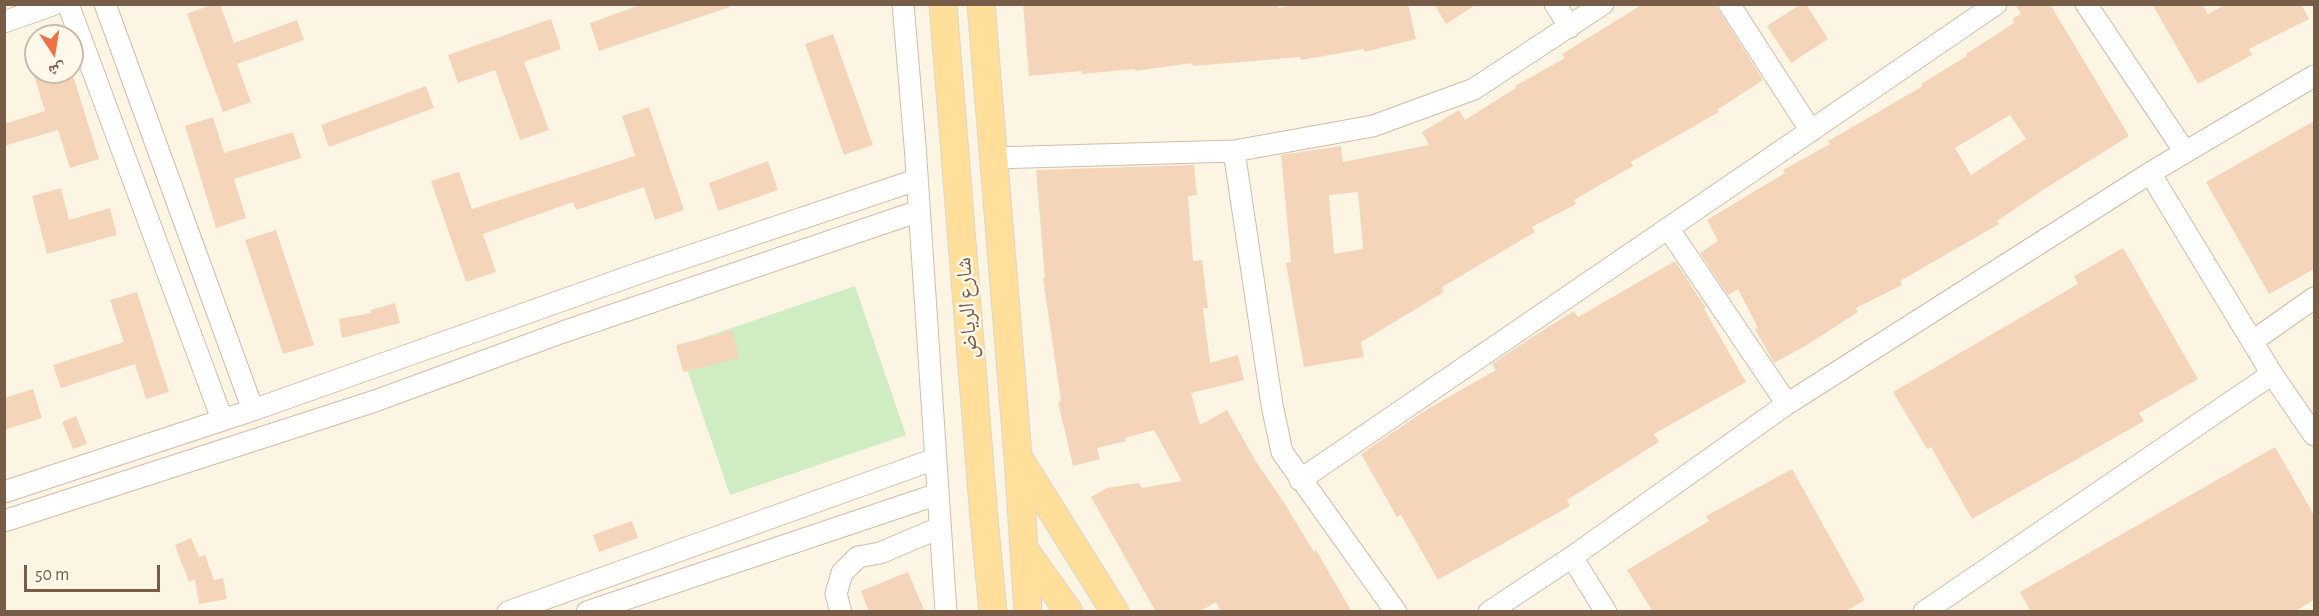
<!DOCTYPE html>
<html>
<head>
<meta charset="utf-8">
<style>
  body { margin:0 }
  #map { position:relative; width:2319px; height:616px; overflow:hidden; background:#fdf5e4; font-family:"Alegreya Sans","Noto Naskh Arabic",sans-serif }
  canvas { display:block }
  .frame { position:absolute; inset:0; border:6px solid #775c48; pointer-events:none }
  .north { position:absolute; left:24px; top:24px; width:60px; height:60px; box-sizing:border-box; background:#fff8eb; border:2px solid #c9baaa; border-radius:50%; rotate:168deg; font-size:16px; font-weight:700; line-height:24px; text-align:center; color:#775c48 }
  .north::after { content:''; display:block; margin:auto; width:21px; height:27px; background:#ed7344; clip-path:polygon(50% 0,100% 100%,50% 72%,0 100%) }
  .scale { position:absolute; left:24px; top:565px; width:136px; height:27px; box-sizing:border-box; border:3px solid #775c48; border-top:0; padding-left:8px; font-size:18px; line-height:21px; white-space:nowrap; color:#775c48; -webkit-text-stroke:4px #fff8eb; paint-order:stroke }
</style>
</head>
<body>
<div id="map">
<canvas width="2319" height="616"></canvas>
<div class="frame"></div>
<div class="north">ش</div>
<div class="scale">50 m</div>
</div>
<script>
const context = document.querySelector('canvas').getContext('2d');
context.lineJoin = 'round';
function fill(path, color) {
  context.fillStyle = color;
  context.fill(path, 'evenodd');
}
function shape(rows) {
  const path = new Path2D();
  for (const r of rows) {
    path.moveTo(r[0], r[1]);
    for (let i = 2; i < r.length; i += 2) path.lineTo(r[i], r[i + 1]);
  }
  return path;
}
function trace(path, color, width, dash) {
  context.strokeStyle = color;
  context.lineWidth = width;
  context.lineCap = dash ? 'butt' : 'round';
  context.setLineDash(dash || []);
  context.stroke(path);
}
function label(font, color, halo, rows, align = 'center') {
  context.font = font + ' "Alegreya Sans","Noto Naskh Arabic",sans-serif';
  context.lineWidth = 5;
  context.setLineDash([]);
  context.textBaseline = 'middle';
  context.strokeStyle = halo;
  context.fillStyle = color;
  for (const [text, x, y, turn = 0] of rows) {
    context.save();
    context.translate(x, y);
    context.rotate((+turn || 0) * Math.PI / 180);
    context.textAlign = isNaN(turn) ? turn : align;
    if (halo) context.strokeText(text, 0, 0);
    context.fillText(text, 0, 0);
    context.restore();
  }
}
fill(shape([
  [855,286,906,435,730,495,679,346]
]), '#d0ecc2');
fill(shape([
  [213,4,220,4,234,43,297,20,304,40,237,64,251,102,223,112,187,14],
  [643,4,730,4,730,7,599,51,590,23],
  [1023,4,1278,4,1279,8,1297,4,1408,4,1416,39,1364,52,1364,49,1301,60,1300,57,1193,66,1192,63,1135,71,1135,69,1082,74,1082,71,1029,76],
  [1434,4,1477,4,1446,24],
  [1643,4,1715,4,1763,80,1717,110,1719,112,1631,162,1633,166,1574,200,1576,204,1532,227,1535,232,1442,287,1444,292,1361,342,1364,357,1304,367,1286,263,1291,262,1281,155,1341,146,1343,162,1429,145,1422,132,1459,110,1465,120,1516,88,1515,86,1565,58,1562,54],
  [1358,192,1363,249,1334,254,1329,195],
  [1801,4,1806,4,1828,39,1791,63,1767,26],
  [2015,4,2050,4,2129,136,2043,190,1997,221,1999,224,1900,281,1902,285,1856,308,1858,312,1807,345,1774,363,1755,329,1758,328,1738,289,1728,295,1700,253,1718,241,1707,220,1785,173,1783,170,1830,144,1828,141,1923,86,1921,84,1967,56,1966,54,2014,23,2012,19,2021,14],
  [2010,115,2026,139,1971,175,1955,148],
  [2152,4,2202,4,2208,14,2226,4,2301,4,2309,19,2249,49,2252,55,2198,84],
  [551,19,561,49,524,62,549,130,520,140,495,70,458,83,448,55],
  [833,34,873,145,844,155,805,44],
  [33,72,72,72,99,159,70,168,58,130,4,146,4,124,45,111],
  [426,86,434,108,329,147,321,125],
  [649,107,684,210,655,220,644,187,576,210,573,202,483,234,496,272,466,282,431,181,459,172,472,209,635,156,622,116],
  [213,117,224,153,293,132,301,158,234,179,246,218,216,228,185,126],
  [2314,121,2314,269,2269,294,2206,182],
  [768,161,778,190,718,211,709,183],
  [1194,165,1197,195,1188,196,1193,261,1202,260,1208,308,1203,308,1210,363,1238,355,1244,380,1191,393,1200,425,1227,410,1255,460,1285,504,1314,552,1316,550,1352,612,1221,612,1216,602,1199,612,1156,612,1091,497,1107,488,1139,483,1142,488,1182,481,1154,430,1125,438,1126,441,1097,448,1100,459,1073,466,1058,402,1061,401,1043,278,1045,278,1036,170],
  [61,188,69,220,110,208,117,235,47,254,32,196],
  [276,230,314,345,283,354,245,240],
  [2123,248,2198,379,2139,413,2144,421,1972,519,1931,447,1927,449,1893,392,2078,284,2074,276],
  [1675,261,1706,308,1704,309,1746,382,1654,434,1659,442,1567,500,1570,506,1438,580,1401,515,1397,517,1361,454,1426,410,1496,370,1492,364,1537,334,1574,311,1578,317],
  [137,292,169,392,146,399,135,364,61,388,53,365,124,342,110,300],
  [395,303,400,323,342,338,339,319,371,313,371,310],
  [732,331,739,358,683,372,676,345],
  [33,389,42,418,4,430,4,398],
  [76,416,87,444,73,449,62,422],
  [2275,447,2314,515,2314,600,2294,612,2031,612,2020,592],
  [1792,469,1865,600,1844,612,1653,612,1627,570,1709,521,1706,516],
  [632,521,638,538,599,552,593,535],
  [191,538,199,557,205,555,214,580,223,578,227,599,199,604,195,579,189,582,175,545],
  [908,572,925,612,869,612,861,591]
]), '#f4d5ba');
const minor = shape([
  [68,4,222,419],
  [105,4,253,410],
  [903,4,915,145,946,612],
  [1555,4,1570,27],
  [1729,4,1811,131],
  [2086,4,2185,152],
  [4,22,55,4],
  [1234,151,1272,405,1282,452,1396,612],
  [994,158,1234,151,1373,126,1474,89,1603,4],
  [2150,173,2272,374,2314,435],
  [1668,228,1787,404],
  [2253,341,2314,298],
  [1300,480,1996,4],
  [4,492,253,410,645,271,916,180],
  [4,521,375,401,563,332,919,211],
  [1572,557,1606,612],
  [508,612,935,459],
  [587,612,938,494],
  [841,612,836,594,842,573,858,557,880,553,939,528],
  [1489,612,1572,557,1787,404,2150,173,2314,76],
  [1924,612,2272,374]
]);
const major = shape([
  [943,4,984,518,993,612],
  [981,4,1018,457,1028,612],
  [1020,460,1115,612],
  [1024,549,1069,612]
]);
trace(minor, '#cfbdaa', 23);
trace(major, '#dcd5cf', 29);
trace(minor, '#fff', 21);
trace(major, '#ffdf9a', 27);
label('22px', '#775c48', '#fff8eb', [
  ["شارع الرياض",967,308,-94]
]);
</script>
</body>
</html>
